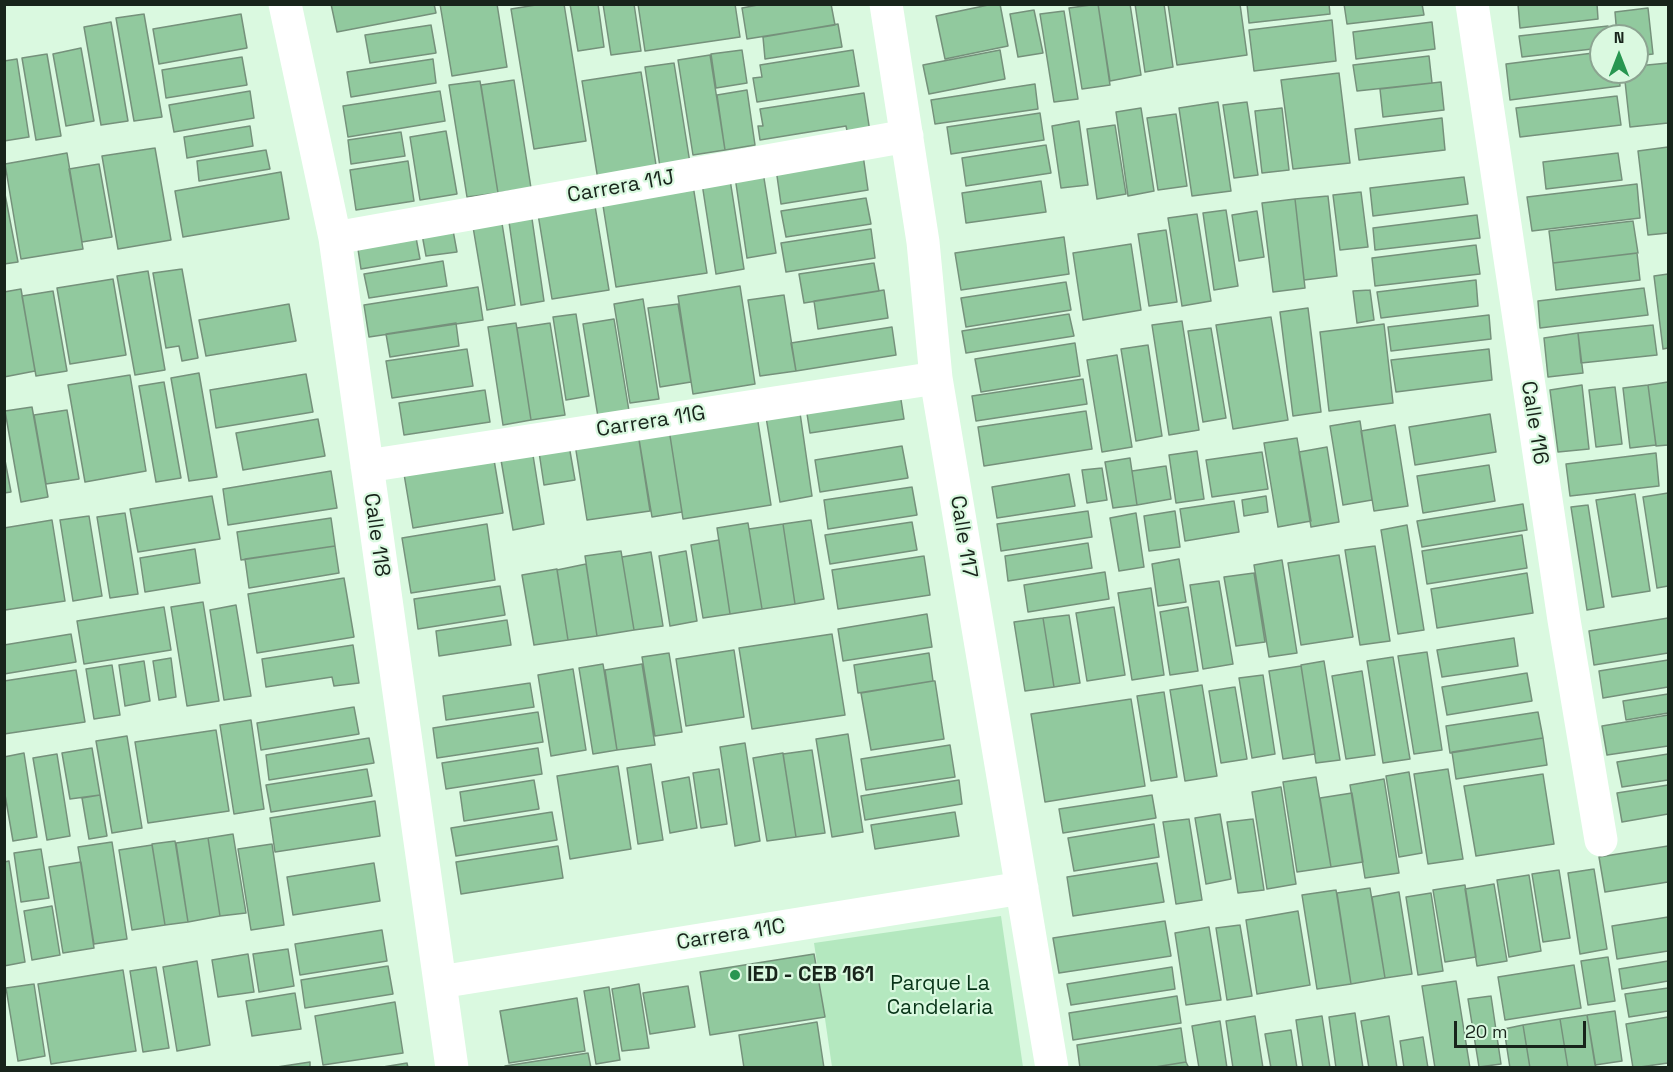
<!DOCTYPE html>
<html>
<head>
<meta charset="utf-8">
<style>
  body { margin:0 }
  #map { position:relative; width:1673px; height:1072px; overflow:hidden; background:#daf9e0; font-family:"Space Grotesk",sans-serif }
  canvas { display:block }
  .frame { position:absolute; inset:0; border:6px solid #18241b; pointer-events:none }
  .north { position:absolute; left:1589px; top:24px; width:60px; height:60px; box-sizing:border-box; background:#daf9e0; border:2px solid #8ca491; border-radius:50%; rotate:0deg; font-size:16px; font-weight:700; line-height:24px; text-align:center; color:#18241b }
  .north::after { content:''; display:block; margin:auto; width:21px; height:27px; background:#279650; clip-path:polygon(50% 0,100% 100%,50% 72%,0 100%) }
  .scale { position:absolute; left:1454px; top:1021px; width:132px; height:27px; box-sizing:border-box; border:3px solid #18241b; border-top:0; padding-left:8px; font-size:18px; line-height:21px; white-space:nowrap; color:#18241b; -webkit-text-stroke:4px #daf9e0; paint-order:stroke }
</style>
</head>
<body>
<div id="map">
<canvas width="1673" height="1072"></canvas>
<div class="frame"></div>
<div class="north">N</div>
<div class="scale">20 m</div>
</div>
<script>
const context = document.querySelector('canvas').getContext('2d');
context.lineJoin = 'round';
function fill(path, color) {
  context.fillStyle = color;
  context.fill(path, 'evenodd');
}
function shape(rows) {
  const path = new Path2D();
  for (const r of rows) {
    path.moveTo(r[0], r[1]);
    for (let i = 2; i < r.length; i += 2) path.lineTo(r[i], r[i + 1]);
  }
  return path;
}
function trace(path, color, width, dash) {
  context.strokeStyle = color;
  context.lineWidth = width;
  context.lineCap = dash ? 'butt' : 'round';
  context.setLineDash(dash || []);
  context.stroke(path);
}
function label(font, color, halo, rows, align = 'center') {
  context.font = font + ' "Space Grotesk",sans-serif';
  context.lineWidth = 4.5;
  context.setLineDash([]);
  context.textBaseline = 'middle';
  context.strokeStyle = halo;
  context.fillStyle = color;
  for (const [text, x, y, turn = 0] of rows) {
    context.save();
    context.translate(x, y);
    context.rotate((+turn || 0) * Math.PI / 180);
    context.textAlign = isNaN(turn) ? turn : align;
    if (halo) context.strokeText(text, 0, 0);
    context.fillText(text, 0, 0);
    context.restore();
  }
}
fill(shape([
  [1001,916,1023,1067,832,1067,814,943]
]), '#b4e8bf');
const building = shape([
  [331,4,434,4,436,13,337,32,331,4],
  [440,4,497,4,507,67,452,76,440,4],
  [542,4,564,4,586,141,534,149,511,9,542,4],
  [570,4,598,4,604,47,578,51,570,4],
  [603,4,634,4,641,51,611,55,603,4],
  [638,4,735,4,740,37,645,51,638,4],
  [763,4,831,4,835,25,747,39,742,8,763,4],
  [993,4,1000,4,1008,46,945,59,936,16,993,4],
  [1098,4,1130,4,1141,75,1110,81,1098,4],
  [1098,4,1110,85,1082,89,1069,8,1098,4],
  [1135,4,1164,4,1173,67,1145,72,1135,4],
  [1168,4,1240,4,1247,55,1177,65,1168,4],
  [1247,4,1329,4,1330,14,1249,23,1247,4],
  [1344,4,1422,4,1424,15,1347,24,1344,4],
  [1518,4,1597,4,1598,19,1520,28,1518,4],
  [1648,8,1653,54,1637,56,1637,36,1617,36,1615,12,1648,8],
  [1034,10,1043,53,1018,57,1010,14,1034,10],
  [1064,11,1078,99,1054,102,1040,14,1064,11],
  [144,14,162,117,134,121,116,18,144,14],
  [241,14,247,48,159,64,153,29,241,14],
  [1332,20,1336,61,1254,71,1249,30,1332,20],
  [111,22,128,121,101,125,84,27,111,22],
  [1432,22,1435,49,1356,59,1353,32,1432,22],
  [838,24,842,47,765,59,763,37,838,24],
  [431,25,436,53,370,63,365,35,431,25],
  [1608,26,1609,36,1601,36,1601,48,1522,57,1519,36,1608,26],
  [81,48,94,121,66,126,53,54,81,48],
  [742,50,747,83,716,88,711,54,742,50],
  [853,50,859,86,757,102,753,78,762,77,760,65,853,50],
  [1000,50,1005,79,929,94,923,65,1000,50],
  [1601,52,1601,72,1619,72,1620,86,1510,100,1506,64,1601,52],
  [47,54,61,136,36,140,22,58,47,54],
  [710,55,725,150,693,155,678,60,710,55],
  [1429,56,1432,83,1357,91,1353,65,1429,56],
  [242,57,247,85,166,98,162,70,242,57],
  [17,59,29,137,4,141,4,61,17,59],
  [433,59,436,83,351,97,347,72,433,59],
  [674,63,690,163,660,167,645,67,674,63],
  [1668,63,1668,123,1630,127,1624,72,1637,72,1637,66,1668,63],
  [641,72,657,171,598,180,582,81,641,72],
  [1339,73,1350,163,1293,169,1281,80,1339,73],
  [514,80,531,188,498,193,481,85,514,80],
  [480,81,498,193,467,197,449,85,480,81],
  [1441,82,1444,110,1383,117,1380,89,1441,82],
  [1035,84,1038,109,935,124,931,100,1035,84],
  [747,90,755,145,725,150,717,95,747,90],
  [250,91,254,118,174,132,169,105,250,91],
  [440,91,445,121,348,137,343,106,440,91],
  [864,93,870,132,848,135,846,126,760,140,758,126,763,126,760,109,864,93],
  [1617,96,1621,125,1520,137,1516,108,1617,96],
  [1218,102,1231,191,1192,196,1179,108,1218,102],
  [1247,102,1258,175,1234,178,1223,105,1247,102],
  [1141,108,1154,191,1128,196,1116,112,1141,108],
  [1282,108,1289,170,1262,173,1255,111,1282,108],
  [1040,113,1044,140,951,154,947,127,1040,113],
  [1176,114,1187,186,1158,190,1147,118,1176,114],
  [1442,118,1445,150,1359,160,1355,129,1442,118],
  [1079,121,1088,185,1061,188,1052,126,1079,121],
  [1115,125,1126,194,1097,199,1087,129,1115,125],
  [250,126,253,146,187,158,184,137,250,126],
  [446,131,457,194,420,200,410,137,446,131],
  [401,132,405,156,351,164,348,140,401,132],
  [1046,145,1051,173,966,186,962,158,1046,145],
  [1668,147,1668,233,1648,235,1638,151,1668,147],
  [155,148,171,240,118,249,102,156,155,148],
  [266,150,270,169,199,181,197,161,266,150],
  [67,153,83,249,21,259,5,164,67,153],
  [1618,153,1622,180,1546,189,1543,162,1618,153],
  [863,155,868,190,781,204,776,169,863,155],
  [408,161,414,201,356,210,350,170,408,161],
  [99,164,112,237,82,242,69,169,99,164],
  [281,172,289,219,183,237,175,191,281,172],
  [763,172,776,253,747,258,735,177,763,172],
  [729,173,744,269,716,274,701,177,729,173],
  [1464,177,1468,204,1373,216,1370,188,1464,177],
  [692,179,707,273,616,287,601,193,692,179],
  [1041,181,1046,212,966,223,962,193,1041,181],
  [1637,184,1640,218,1532,231,1527,197,1637,184],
  [4,189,18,262,4,264,4,189],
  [1361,192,1368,247,1340,250,1333,195,1361,192],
  [593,194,609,290,552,299,536,202,593,194],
  [1328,196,1337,276,1304,280,1295,199,1328,196],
  [866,198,871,224,786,237,781,211,866,198],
  [1295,199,1305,288,1273,292,1262,203,1295,199],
  [1226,210,1238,286,1214,290,1203,213,1226,210],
  [1257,211,1264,257,1239,261,1232,215,1257,211],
  [531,212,544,301,521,305,508,215,531,212],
  [1197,214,1211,301,1182,306,1168,218,1197,214],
  [1477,215,1480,238,1375,250,1373,228,1477,215],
  [501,217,515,305,487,310,472,221,501,217],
  [1633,221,1638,253,1553,263,1549,231,1633,221],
  [452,225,457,252,426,256,421,229,452,225],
  [414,227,420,259,361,269,356,236,414,227],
  [871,229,875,258,786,272,781,243,871,229],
  [1166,230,1177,302,1149,306,1138,234,1166,230],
  [1064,237,1069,274,961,290,955,253,1064,237],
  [1131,244,1141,310,1083,320,1073,253,1131,244],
  [1476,245,1480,274,1375,286,1372,258,1476,245],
  [1637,253,1640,280,1556,290,1553,263,1637,253],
  [443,261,447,286,369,298,364,274,443,261],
  [874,263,879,291,804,303,799,274,874,263],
  [182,269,198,358,182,361,179,346,166,348,153,273,182,269],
  [148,271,165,370,135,375,117,276,148,271],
  [1668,274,1668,348,1663,349,1654,276,1668,274],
  [113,279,126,355,70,364,57,288,113,279],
  [1476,280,1478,306,1381,318,1377,292,1476,280],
  [1066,282,1071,310,966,327,961,298,1066,282],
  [740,286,755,384,693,394,678,296,740,286],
  [478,287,483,320,369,337,364,305,478,287],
  [1644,288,1648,315,1540,328,1538,301,1644,288],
  [21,289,35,371,4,377,4,292,21,289],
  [884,290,888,318,818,329,814,301,884,290],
  [1370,290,1374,320,1357,323,1353,291,1370,290],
  [53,291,67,371,36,376,22,296,53,291],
  [784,295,796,371,760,376,748,300,784,295],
  [643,299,659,399,630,403,614,304,643,299],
  [289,304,296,341,206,356,199,320,289,304],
  [678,304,691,382,660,387,648,308,678,304],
  [1308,308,1321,412,1293,416,1280,312,1308,308],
  [576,314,589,396,566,400,553,317,576,314],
  [1069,314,1074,336,966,353,962,331,1069,314],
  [1489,315,1491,339,1391,351,1388,327,1489,315],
  [1271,317,1288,420,1233,429,1216,325,1271,317],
  [614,319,629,411,598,417,583,324,614,319],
  [1182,321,1199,430,1169,435,1152,325,1182,321],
  [456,323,459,346,390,357,386,334,456,323],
  [516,323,531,420,503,425,488,327,516,323],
  [550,323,565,415,531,420,517,328,550,323],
  [1384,324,1393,403,1329,411,1320,332,1384,324],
  [1653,325,1657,355,1581,363,1578,333,1653,325],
  [892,327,896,355,796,371,791,343,892,327],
  [1211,328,1226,418,1203,422,1188,331,1211,328],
  [1578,333,1583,373,1548,377,1544,338,1578,333],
  [1075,343,1080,376,981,392,975,359,1075,343],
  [1148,345,1162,436,1136,441,1121,349,1148,345],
  [467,349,473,386,392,398,386,361,467,349],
  [1489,349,1492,380,1396,392,1391,360,1489,349],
  [1117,355,1132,447,1102,452,1087,360,1117,355],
  [199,373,217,477,189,481,171,378,199,373],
  [306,374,313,412,216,428,210,390,306,374],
  [130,375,146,471,85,482,68,385,130,375],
  [1083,379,1087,404,976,421,972,396,1083,379],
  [164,382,181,478,156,482,139,386,164,382],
  [1668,382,1668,445,1656,446,1648,385,1668,382],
  [1582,385,1589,449,1558,452,1550,390,1582,385],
  [1648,385,1656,445,1630,448,1623,388,1648,385],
  [899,387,904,419,810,433,805,401,899,387],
  [1615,387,1622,444,1596,447,1589,390,1615,387],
  [485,390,490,422,404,435,399,403,485,390],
  [799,406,812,496,780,502,765,411,799,406],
  [32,407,48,497,21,502,5,411,32,407],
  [756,409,771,505,683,519,668,423,756,409],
  [67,410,79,479,46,484,34,415,67,410],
  [1086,411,1092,449,984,466,978,427,1086,411],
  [1490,414,1496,452,1415,465,1409,427,1490,414],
  [318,419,325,456,243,470,236,433,318,419],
  [1360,421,1372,500,1343,505,1330,426,1360,421],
  [668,423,682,512,652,517,637,427,668,423],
  [1395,425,1408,506,1374,511,1361,431,1395,425],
  [637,427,650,511,587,520,574,438,637,427],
  [567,434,575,480,544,485,537,439,567,434],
  [1297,438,1311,521,1278,527,1264,443,1297,438],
  [902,446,908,478,820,492,815,460,902,446],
  [1327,447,1339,522,1311,527,1299,452,1327,447],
  [532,449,544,524,513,530,500,454,532,449],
  [1197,451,1204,499,1176,503,1169,455,1197,451],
  [1262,452,1268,489,1212,497,1206,460,1262,452],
  [1656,453,1659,486,1570,496,1566,464,1656,453],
  [493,454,503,513,413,528,403,468,493,454],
  [4,455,11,492,4,493,4,455],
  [1130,458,1137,505,1113,508,1105,462,1130,458],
  [1489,465,1495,501,1423,513,1417,476,1489,465],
  [1166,466,1171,499,1137,505,1132,471,1166,466],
  [1102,468,1107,500,1087,503,1082,470,1102,468],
  [331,471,337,508,228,525,223,489,331,471],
  [1069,474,1075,506,997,518,992,487,1069,474],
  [912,487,917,515,828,529,824,500,912,487],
  [1668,493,1668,586,1657,588,1643,497,1668,493],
  [1635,494,1650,591,1612,597,1596,500,1635,494],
  [212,496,220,539,138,552,130,509,212,496],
  [1266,496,1268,512,1244,516,1242,500,1266,496],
  [1234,501,1239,532,1185,541,1180,509,1234,501],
  [1523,504,1527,530,1422,547,1417,521,1523,504],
  [1588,505,1604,607,1587,610,1571,507,1588,505],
  [1088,511,1092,537,1001,551,997,524,1088,511],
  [1175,511,1180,547,1149,551,1144,516,1175,511],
  [125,513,138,594,110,598,97,517,125,513],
  [1136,513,1144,567,1119,571,1110,518,1136,513],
  [89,516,102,596,73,601,60,520,89,516],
  [331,518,335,546,241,560,237,532,331,518],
  [52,520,65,601,5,610,4,528,52,520],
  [811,520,824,599,795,604,783,524,811,520],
  [912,522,917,550,830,564,825,535,912,522],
  [748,523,762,609,730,614,717,528,748,523],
  [487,524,495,580,411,593,402,538,487,524],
  [783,524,795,604,762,609,749,529,783,524],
  [1407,525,1424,630,1398,634,1381,530,1407,525],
  [1522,535,1527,568,1427,584,1422,551,1522,535],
  [719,540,730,614,703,618,691,545,719,540],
  [1088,543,1092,568,1008,581,1005,556,1088,543],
  [335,546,339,573,249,588,245,559,335,546],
  [1375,546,1390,641,1360,645,1345,550,1375,546],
  [195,549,200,583,145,592,140,558,195,549],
  [621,551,634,630,597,636,585,556,621,551],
  [686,551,697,621,670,626,659,556,686,551],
  [651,552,663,626,634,630,622,557,651,552],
  [1339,555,1353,637,1301,645,1288,563,1339,555],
  [924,556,930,595,838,609,832,570,924,556],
  [1179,559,1186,602,1158,606,1152,564,1179,559],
  [1282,560,1297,653,1269,657,1254,565,1282,560],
  [586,564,597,636,568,640,557,570,586,564],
  [557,569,568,640,534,645,522,575,557,569],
  [1105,572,1109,599,1028,612,1024,585,1105,572],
  [1254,573,1265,642,1236,646,1224,577,1254,573],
  [1527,573,1533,613,1437,628,1431,589,1527,573],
  [344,578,354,637,257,653,248,594,344,578],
  [1219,581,1233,664,1203,669,1190,585,1219,581],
  [500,586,505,615,418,629,414,599,500,586],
  [1151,588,1164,675,1132,680,1118,593,1151,588],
  [203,602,219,701,187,706,171,607,203,602],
  [236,605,251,696,224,700,210,610,236,605],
  [164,607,171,650,84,664,77,621,164,607],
  [1114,607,1125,675,1087,681,1076,613,1114,607],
  [1188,607,1198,671,1170,675,1160,612,1188,607],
  [927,614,932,647,843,661,838,629,927,614],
  [1069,615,1080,683,1054,687,1043,618,1069,615],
  [1043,618,1054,687,1025,691,1014,622,1043,618],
  [1668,618,1668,653,1594,665,1589,631,1668,618],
  [507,620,511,645,439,656,436,631,507,620],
  [71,634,76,662,4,674,4,645,71,634],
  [832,634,845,715,752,729,739,648,832,634],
  [1514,638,1518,666,1442,677,1437,650,1514,638],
  [353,645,359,683,334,686,332,677,266,687,262,659,353,645],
  [734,650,744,717,686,726,676,659,734,650],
  [1427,652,1442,750,1414,754,1398,656,1427,652],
  [669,653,682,732,655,736,642,657,669,653],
  [929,653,933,681,858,693,854,665,929,653],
  [1393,657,1410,759,1383,763,1367,661,1393,657],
  [171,658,176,697,159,700,153,661,171,658],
  [1668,660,1668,687,1603,698,1599,671,1668,660],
  [144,661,150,701,125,706,119,665,144,661],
  [1324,661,1340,760,1316,763,1301,665,1324,661],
  [603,664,617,750,593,754,579,668,603,664],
  [642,664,655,745,617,750,605,670,642,664],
  [112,665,120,715,94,719,86,669,112,665],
  [1301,666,1315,754,1283,759,1269,671,1301,666],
  [573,669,586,750,551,756,538,675,573,669],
  [76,670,85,722,4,734,4,681,76,670],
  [1362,671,1375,755,1346,759,1332,676,1362,671],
  [1527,673,1532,701,1447,715,1442,687,1527,673],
  [1263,675,1275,754,1252,758,1239,678,1263,675],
  [933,681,935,681,944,739,871,750,861,693,933,681],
  [530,683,534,707,446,720,443,696,530,683],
  [1202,685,1217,776,1185,781,1170,690,1202,685],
  [1235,687,1247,759,1221,763,1209,691,1235,687],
  [1164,692,1177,777,1151,781,1137,696,1164,692],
  [1668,694,1668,713,1626,720,1623,701,1668,694],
  [1131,699,1145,786,1045,802,1031,714,1131,699],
  [354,707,359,734,261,750,257,723,354,707],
  [538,712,543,742,437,758,433,728,538,712],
  [1538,712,1543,738,1450,753,1446,726,1538,712],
  [1668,715,1668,746,1607,755,1602,726,1668,715],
  [251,720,264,809,234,814,220,725,251,720],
  [216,730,229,811,148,823,135,742,216,730],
  [848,734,863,832,832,837,816,739,848,734],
  [127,736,142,828,112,833,96,741,127,736],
  [369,738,374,763,269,780,266,755,369,738],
  [1543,738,1547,765,1456,779,1452,752,1543,738],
  [745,743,760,841,735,846,720,747,745,743],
  [950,745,955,777,866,790,861,759,950,745],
  [92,748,100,795,70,799,62,753,92,748],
  [538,748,542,774,446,789,442,763,538,748],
  [812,750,825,833,796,837,783,754,812,750],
  [24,753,37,837,13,841,4,789,4,757,24,753],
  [783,753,796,837,767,841,753,758,783,753],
  [57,754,70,836,47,840,33,758,57,754],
  [1668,754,1668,780,1622,787,1617,762,1668,754],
  [651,764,663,840,638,844,627,768,651,764],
  [618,766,631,849,570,859,557,776,618,766],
  [367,769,372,796,271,812,266,785,367,769],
  [719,769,727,824,701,828,693,773,719,769],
  [1448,769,1463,859,1428,864,1414,774,1448,769],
  [1409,772,1422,853,1399,857,1386,776,1409,772],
  [1543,774,1554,844,1476,856,1464,786,1543,774],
  [689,777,697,828,670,833,662,782,689,777],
  [1316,777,1331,867,1297,872,1283,782,1316,777],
  [1384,779,1399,873,1365,878,1350,785,1384,779],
  [534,780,539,809,464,821,460,792,534,780],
  [959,780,962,804,865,820,861,796,959,780],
  [1668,785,1668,814,1622,822,1617,793,1668,785],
  [1281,787,1296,884,1267,889,1252,792,1281,787],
  [1352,793,1363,862,1331,867,1320,798,1352,793],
  [100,795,107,836,89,839,82,798,100,795],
  [1152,795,1156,818,1063,833,1059,809,1152,795],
  [375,801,380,836,275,852,270,818,375,801],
  [552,812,557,840,456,856,451,828,552,812],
  [955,812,959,836,875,849,871,825,955,812],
  [1220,814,1231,879,1206,884,1195,818,1220,814],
  [1189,819,1202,900,1176,904,1163,822,1189,819],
  [1253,819,1264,890,1238,893,1227,822,1253,819],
  [1154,824,1159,857,1074,871,1068,838,1154,824],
  [233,834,246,913,220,916,208,838,233,834],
  [208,838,220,916,188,922,176,843,208,838],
  [175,841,188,922,165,925,152,844,175,841],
  [112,842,127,939,94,944,78,847,112,842],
  [272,844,284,925,251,930,238,849,272,844],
  [152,845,165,925,132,930,119,850,152,845],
  [558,846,563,878,461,894,456,862,558,846],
  [1668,846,1668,882,1605,892,1599,857,1668,846],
  [41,849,49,898,21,902,14,853,41,849],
  [9,861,25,962,4,966,4,862,9,861],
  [81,862,94,948,63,953,49,867,81,862],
  [374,863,380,901,293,915,287,877,374,863],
  [1157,863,1164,902,1073,916,1067,877,1157,863],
  [1594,869,1607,949,1580,954,1568,873,1594,869],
  [1559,870,1570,938,1543,942,1532,874,1559,870],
  [1529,875,1541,951,1509,957,1497,880,1529,875],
  [1494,884,1507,961,1477,966,1465,889,1494,884],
  [1465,885,1476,957,1445,962,1433,890,1465,885],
  [1370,888,1385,978,1351,984,1337,893,1370,888],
  [1336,890,1351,984,1317,989,1302,895,1336,890],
  [1399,892,1412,974,1385,978,1372,897,1399,892],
  [1431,893,1443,971,1418,975,1406,897,1431,893],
  [52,906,60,955,32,960,24,911,52,906],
  [1298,911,1310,985,1257,994,1246,920,1298,911],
  [1668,917,1668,951,1617,959,1612,926,1668,917],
  [1165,921,1171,956,1059,973,1053,938,1165,921],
  [1240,925,1252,996,1227,1000,1216,928,1240,925],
  [1209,927,1221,1000,1186,1005,1175,933,1209,927],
  [382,930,387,961,300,975,295,944,382,930],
  [288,949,294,986,259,992,253,954,288,949],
  [248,954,254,992,218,997,212,960,248,954],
  [814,954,825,1017,710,1035,700,972,814,954],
  [1608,957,1615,1001,1588,1005,1581,961,1608,957],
  [197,961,210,1045,177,1051,163,967,197,961],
  [1668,961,1668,981,1622,989,1619,969,1668,961],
  [1574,965,1581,1008,1505,1020,1498,977,1574,965],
  [388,966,393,994,305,1008,301,980,388,966],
  [156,967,169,1048,143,1052,130,971,156,967],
  [1172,967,1175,989,1071,1005,1067,984,1172,967],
  [123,970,136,1051,51,1064,38,984,123,970],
  [1456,981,1470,1068,1435,1068,1422,986,1456,981],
  [34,984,45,1056,18,1061,6,988,34,984],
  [639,984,649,1048,622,1051,612,989,639,984],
  [688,986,695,1027,650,1034,643,993,688,986],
  [609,987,620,1060,596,1064,584,991,609,987],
  [1668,988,1668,1011,1629,1017,1625,994,1668,988],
  [295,993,301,1029,252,1036,246,1001,295,993],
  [1177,996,1181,1023,1073,1040,1069,1013,1177,996],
  [1491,996,1501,1064,1479,1067,1468,999,1491,996],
  [577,998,585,1051,509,1063,500,1011,577,998],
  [395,1002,403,1053,323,1065,315,1016,395,1002],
  [1615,1011,1622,1061,1595,1065,1587,1015,1615,1011],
  [1355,1013,1363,1068,1336,1068,1329,1017,1355,1013],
  [1587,1015,1596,1068,1568,1068,1560,1019,1587,1015],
  [1255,1016,1263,1068,1233,1068,1226,1021,1255,1016],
  [1322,1016,1330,1068,1303,1068,1296,1020,1322,1016],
  [1389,1016,1397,1068,1369,1068,1361,1021,1389,1016],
  [1668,1017,1668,1063,1633,1068,1626,1024,1668,1017],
  [1560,1019,1568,1068,1530,1068,1523,1025,1560,1019],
  [1220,1021,1227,1068,1199,1068,1192,1026,1220,1021],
  [817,1022,824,1068,744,1068,739,1035,817,1022],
  [1523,1025,1530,1068,1510,1068,1504,1029,1523,1025],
  [1181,1028,1186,1062,1149,1068,1080,1068,1077,1045,1181,1028],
  [1291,1030,1297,1068,1271,1068,1265,1034,1291,1030],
  [1423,1037,1428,1068,1404,1068,1400,1041,1423,1037],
  [588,1053,591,1068,505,1068,505,1066,588,1053],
  [310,1062,310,1068,277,1067,310,1062],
  [1186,1062,1189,1068,1149,1068,1186,1062],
  [407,1063,408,1068,377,1068,407,1063]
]);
fill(building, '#91c99e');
trace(building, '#75917b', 1.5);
trace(shape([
  [285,4,335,238,452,1068],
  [886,4,923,242,936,378,1052,1068],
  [1472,4,1564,620,1601,840],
  [335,238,907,136],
  [367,466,936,378],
  [440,982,1022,888]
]), '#fff', 33);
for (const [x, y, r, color] of [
  [735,975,6,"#279650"]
]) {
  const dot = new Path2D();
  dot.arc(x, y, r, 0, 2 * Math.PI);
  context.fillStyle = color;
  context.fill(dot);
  trace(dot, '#daf9e0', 2);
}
label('21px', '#18241b', '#daf9e0', [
  ["Carrera 11J",621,187,-10],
  ["Carrera 11G",651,422,-9],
  ["Calle 116",1534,423,81],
  ["Calle 118",376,535,82],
  ["Calle 117",963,537,81],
  ["Carrera 11C",731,935,-9]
]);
label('bold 21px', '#18241b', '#daf9e0', [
  ["IED - CEB 161",747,975]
], 'left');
label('21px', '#083418', '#daf9e0', [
  ["Parque La",940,984],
  ["Candelaria",940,1008]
]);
</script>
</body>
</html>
